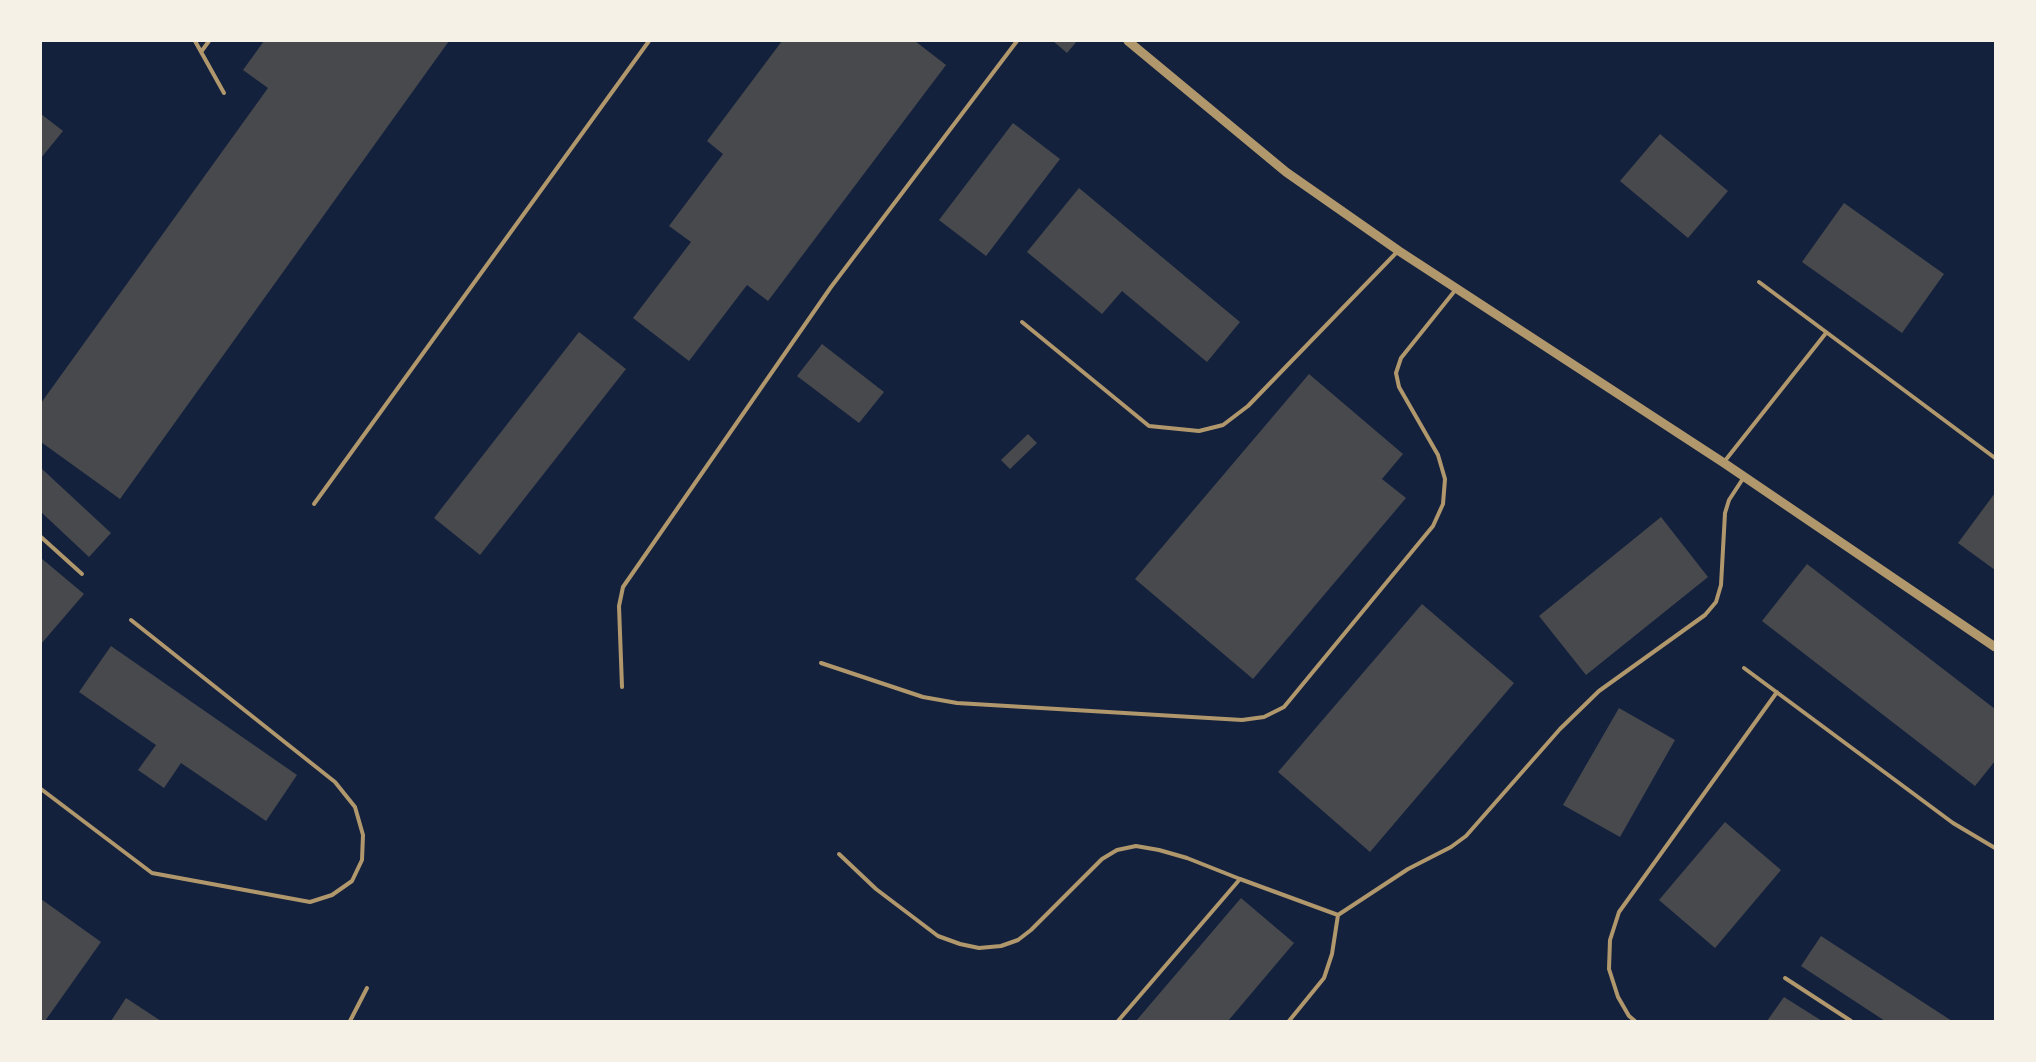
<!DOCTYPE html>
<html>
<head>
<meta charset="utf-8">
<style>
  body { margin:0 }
  #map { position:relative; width:2036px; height:1062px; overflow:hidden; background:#14213d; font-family:"Fira Sans Condensed",sans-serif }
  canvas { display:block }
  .frame { position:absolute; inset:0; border:42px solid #f6f1e7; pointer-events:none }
</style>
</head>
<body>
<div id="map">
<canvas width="2036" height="1062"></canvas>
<div class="frame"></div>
</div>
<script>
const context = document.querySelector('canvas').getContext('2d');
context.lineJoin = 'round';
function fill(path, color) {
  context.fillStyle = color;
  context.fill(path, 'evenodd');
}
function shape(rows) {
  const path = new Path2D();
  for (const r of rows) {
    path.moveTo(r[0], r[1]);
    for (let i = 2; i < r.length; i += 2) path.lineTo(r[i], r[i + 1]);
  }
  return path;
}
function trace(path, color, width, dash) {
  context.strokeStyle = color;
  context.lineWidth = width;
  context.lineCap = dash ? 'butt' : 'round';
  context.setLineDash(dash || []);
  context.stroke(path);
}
fill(shape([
  [264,41,449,41,120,499,41,442,41,403,268,88,243,70],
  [782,41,915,41,946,65,768,301,747,285,689,361,633,318,691,242,669,226,723,154,707,141],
  [1053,41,1077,41,1067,53],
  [41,114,63,131,41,158],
  [1013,123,1060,159,986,256,939,220],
  [1660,134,1728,191,1688,238,1620,181],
  [1079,188,1240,322,1207,362,1122,291,1102,314,1027,252],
  [1844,203,1944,274,1902,333,1802,262],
  [579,332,626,369,480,555,434,518],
  [822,344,884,392,859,423,797,376],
  [1309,374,1403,454,1382,479,1406,498,1253,679,1135,579],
  [1028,434,1037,443,1010,469,1001,460],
  [41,468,111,533,89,557,41,512],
  [1995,493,1995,570,1958,543],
  [1661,517,1708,577,1586,675,1539,616],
  [41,558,84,594,41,644],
  [1807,564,1995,709,1995,761,1975,786,1762,621],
  [1422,604,1514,683,1370,852,1278,772],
  [111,646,297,775,266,821,181,763,164,788,138,770,156,745,79,692],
  [1619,708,1675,740,1620,837,1563,805],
  [1725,822,1781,870,1715,948,1659,900],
  [1241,898,1294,943,1228,1021,1136,1021],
  [41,899,101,942,45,1021,41,1021],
  [1821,936,1952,1021,1885,1021,1801,966],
  [1784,997,1822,1021,1767,1021],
  [126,998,161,1021,111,1021]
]), '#48494c');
trace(shape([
  [195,41,224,93],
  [201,52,209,41],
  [1759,282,1995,458],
  [1022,322,1149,426,1199,431,1223,425,1248,406,1397,252],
  [1724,462,1826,333],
  [314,504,649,41],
  [41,537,82,574],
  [821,663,923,697,957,703,1242,720,1264,717,1284,707,1433,526,1443,504,1445,479,1438,455,1399,387,1396,373,1401,358,1457,288],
  [1744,668,1953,823,1995,848],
  [622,687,619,606,623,587,831,287,1017,41],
  [41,789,152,873,310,902,332,895,352,881,362,860,363,835,355,807,335,782,131,620],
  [839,854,876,889,938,936,960,944,979,948,1001,946,1018,940,1031,930,1102,859,1117,850,1136,846,1159,850,1187,858,1240,879],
  [1785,978,1851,1021],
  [350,1021,367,988],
  [1118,1021,1240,879,1338,915,1408,869,1451,847,1466,836,1560,729,1599,691,1705,615,1716,602,1721,585,1725,513,1729,500,1744,477],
  [1289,1021,1324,978,1332,954,1338,915],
  [1635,1021,1629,1016,1618,997,1609,969,1610,940,1619,912,1777,692]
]), '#b1986c', 4);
trace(shape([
  [1128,41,1286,172,1399,251,1724,463,1995,647]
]), '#b1986c', 9);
</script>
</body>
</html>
